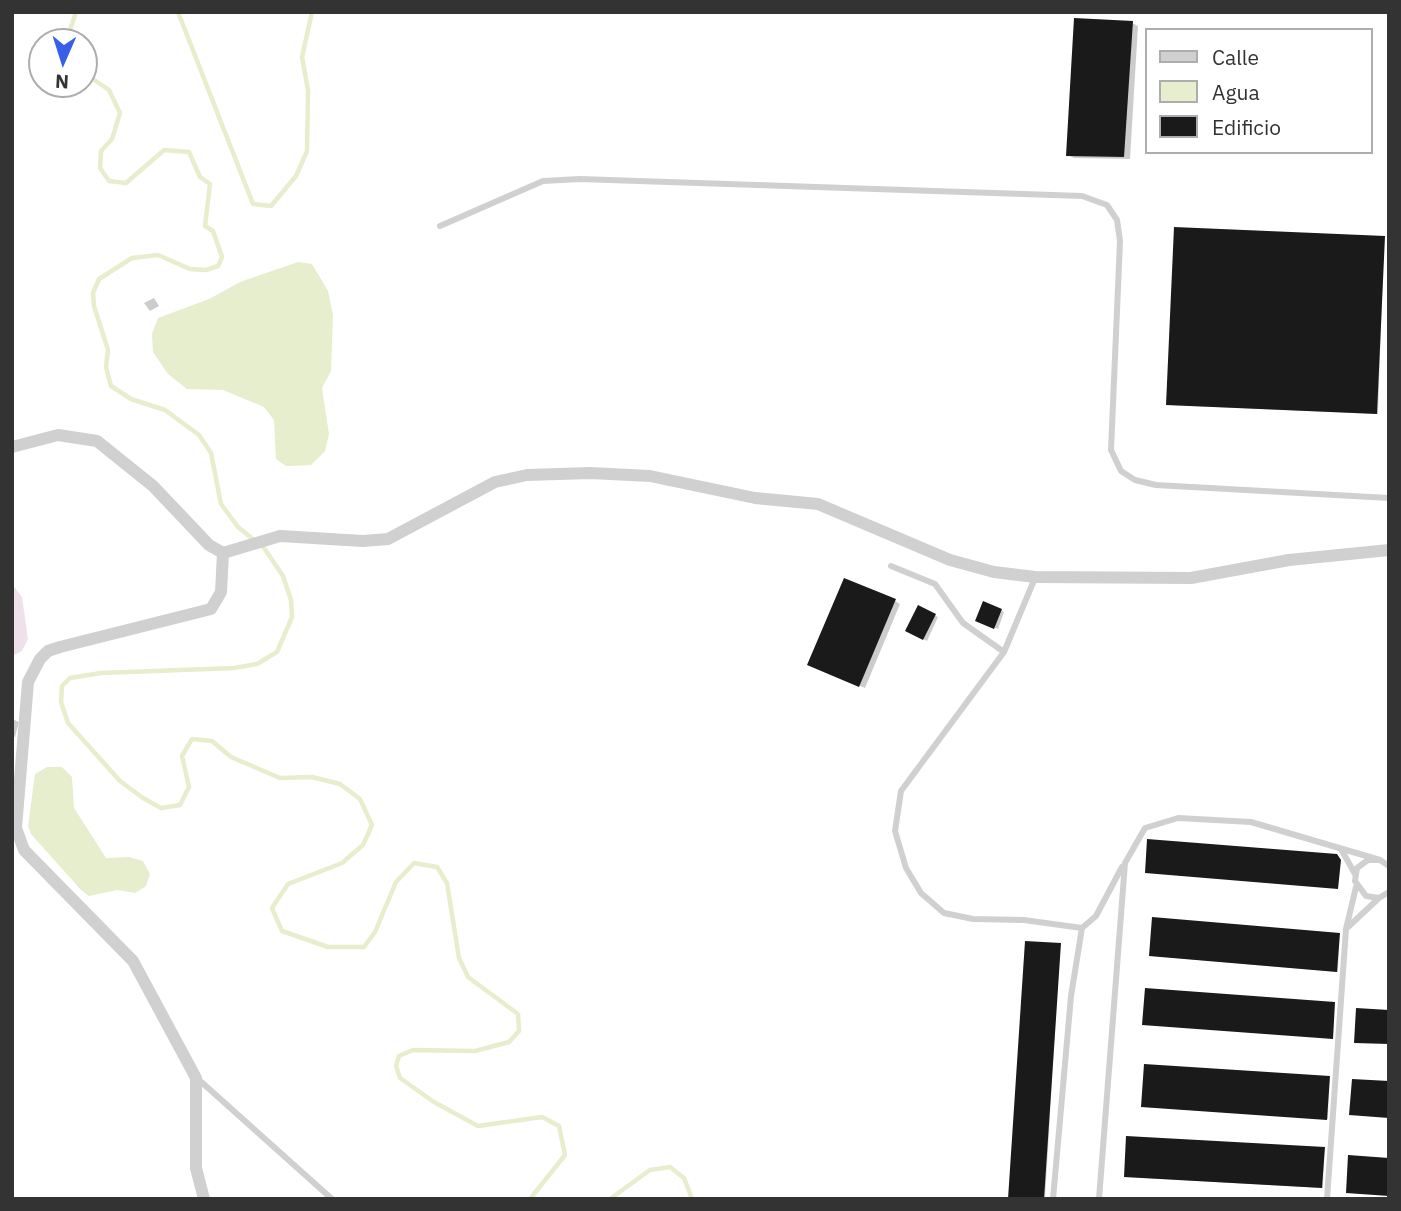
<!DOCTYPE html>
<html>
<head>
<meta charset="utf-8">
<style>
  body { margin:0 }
  #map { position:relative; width:1401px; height:1211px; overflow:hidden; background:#fff; font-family:"IBM Plex Sans",sans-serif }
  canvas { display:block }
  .frame { position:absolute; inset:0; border:14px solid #333; pointer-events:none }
  .legend { position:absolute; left:1145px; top:28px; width:228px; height:126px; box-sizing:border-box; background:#fff; border:2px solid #adadad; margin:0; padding:9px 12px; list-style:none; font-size:21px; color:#333 }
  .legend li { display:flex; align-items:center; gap:14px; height:35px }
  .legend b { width:35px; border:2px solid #adadad }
  .north { position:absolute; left:28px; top:28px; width:70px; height:70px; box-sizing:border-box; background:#fff; border:2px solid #adadad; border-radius:50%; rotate:183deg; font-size:19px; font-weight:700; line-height:28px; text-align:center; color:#333 }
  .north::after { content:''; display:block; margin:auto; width:24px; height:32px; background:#375fe7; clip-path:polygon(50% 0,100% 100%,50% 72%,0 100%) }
</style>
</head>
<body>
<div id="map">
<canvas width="1401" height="1211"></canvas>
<div class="frame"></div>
<ul class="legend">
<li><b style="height:9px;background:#d0d0d0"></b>Calle</li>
<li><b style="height:19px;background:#e6eece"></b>Agua</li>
<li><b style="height:19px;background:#1a1a1a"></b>Edificio</li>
</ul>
<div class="north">N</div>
</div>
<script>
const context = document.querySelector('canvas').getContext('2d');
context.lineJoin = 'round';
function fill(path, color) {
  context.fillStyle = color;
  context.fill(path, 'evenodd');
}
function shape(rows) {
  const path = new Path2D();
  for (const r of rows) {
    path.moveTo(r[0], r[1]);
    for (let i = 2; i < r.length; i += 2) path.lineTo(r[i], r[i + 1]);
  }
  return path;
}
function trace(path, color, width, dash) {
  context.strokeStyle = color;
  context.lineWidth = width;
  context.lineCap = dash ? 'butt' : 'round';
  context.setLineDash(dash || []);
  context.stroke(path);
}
fill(shape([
  [12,584,22,597,28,639,22,651,12,656]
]), '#efe1eb');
fill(shape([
  [298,262,312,264,328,291,333,315,331,371,322,388,329,434,325,451,311,465,286,466,276,459,274,420,264,407,223,390,187,389,168,374,153,352,152,334,158,318,209,299,240,282],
  [47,767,62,767,72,777,74,808,106,858,129,857,143,861,150,874,146,886,135,893,117,890,89,896,81,890,31,834,28,826,35,774]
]), '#e6eece');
fill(shape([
  [1132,23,1138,26,1130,159,1074,158,1068,155],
  [1384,238,1378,414,1169,405],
  [154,298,159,306,150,311,144,303],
  [895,601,900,604,865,688,815,667],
  [919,608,938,617,927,641,907,631],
  [1001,610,1004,612,998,629,981,622],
  [12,719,19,722,15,737,12,736],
  [1339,935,1338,972,1152,956],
  [1060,945,1045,1199,1010,1199],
  [1329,1078,1328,1119,1144,1107],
  [1324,1148,1323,1188,1127,1177]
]), '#0003');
trace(shape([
  [178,12,253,204,271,206,296,176,307,151,308,90,302,57,312,12],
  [66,42,76,12],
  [84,73,109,90,120,113,112,139,101,151,100,168,109,181,126,183,164,150,189,152,200,177,210,184,205,226,213,231,222,257,218,266,206,270,190,269,158,255,132,258,99,279,93,293,94,306,108,350,106,367,111,386,131,399,165,410,199,435,211,453,221,504,238,527,264,548,283,576,291,600,292,617,277,652,257,664,234,668,101,673,70,678,62,686,61,702,68,723,120,781,143,798,161,808,180,805,189,787,182,756,192,739,212,741,231,757,280,778,312,777,340,784,360,799,372,825,363,845,342,863,288,884,272,908,282,931,328,947,364,947,375,932,396,882,414,863,437,867,447,883,459,958,468,977,518,1014,519,1031,509,1042,475,1051,413,1050,399,1056,396,1066,400,1078,434,1102,478,1126,542,1117,559,1126,565,1155,530,1199],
  [610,1199,650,1170,670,1167,684,1178,692,1199]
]), '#e6eece', 4.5);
fill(shape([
  [1074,18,1133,21,1124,157,1066,156],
  [1174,227,1385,236,1377,414,1166,405],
  [844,578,896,599,859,687,807,665],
  [983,601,1002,609,994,629,975,621],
  [918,605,936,614,923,640,905,631],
  [1147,839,1337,854,1341,860,1338,889,1145,873],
  [1152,917,1340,933,1337,972,1149,956],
  [1025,941,1061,943,1044,1199,1008,1199],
  [1145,988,1335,1002,1333,1039,1142,1025],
  [1356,1008,1389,1010,1389,1044,1354,1043],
  [1144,1064,1330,1076,1327,1120,1141,1107],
  [1352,1079,1389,1081,1389,1118,1349,1115],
  [1126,1136,1325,1147,1322,1188,1124,1177],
  [1348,1155,1389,1158,1389,1196,1346,1193]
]), '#1a1a1a');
trace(shape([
  [440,226,543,181,580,179,1082,196,1107,205,1117,220,1120,241,1111,450,1121,471,1135,480,1156,485,1389,498],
  [891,566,935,584,963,623,1004,652],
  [1035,578,1004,652,901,791,895,831,906,868,921,893,944,913,973,919,1024,920,1082,928,1096,916,1122,867],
  [1341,849,1355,874],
  [1389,866,1380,860,1368,860,1357,868,1355,881,1366,896,1379,898,1389,892],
  [1347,928,1379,898],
  [198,1079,332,1199],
  [1053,1199,1071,996,1082,928],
  [1099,1199,1125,863,1145,828,1178,818,1251,822,1380,860],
  [1327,1199,1346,929,1356,887]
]), '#d0d0d0', 6);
trace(shape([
  [12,447,58,435,97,441,153,486,209,545,223,553],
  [204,1199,196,1168,196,1078,133,961,24,850,16,828,28,682,40,659,48,651,60,647,211,609,221,592,223,553,280,536,363,541,388,539,495,482,527,475,590,473,650,476,755,498,818,504,950,560,994,572,1035,577,1191,578,1289,560,1389,550]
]), '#d0d0d0', 12);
</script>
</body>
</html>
